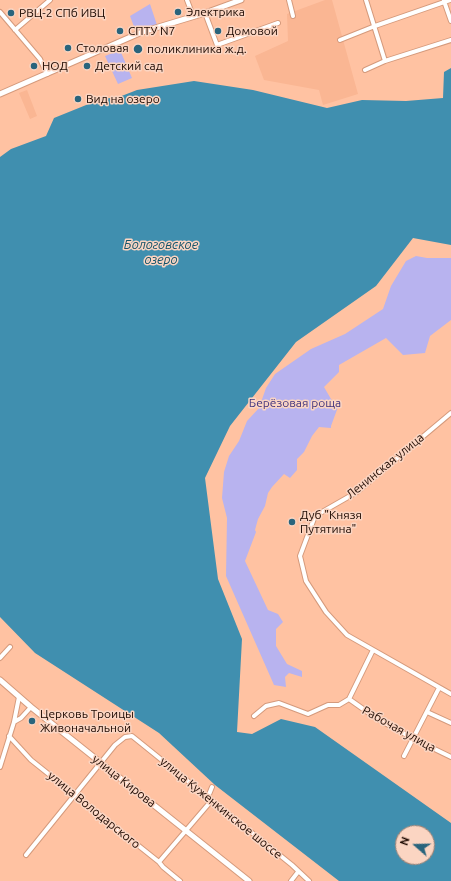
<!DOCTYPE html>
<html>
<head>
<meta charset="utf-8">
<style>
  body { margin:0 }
  #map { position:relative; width:451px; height:881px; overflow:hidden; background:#ffc2a2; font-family:Ubuntu,sans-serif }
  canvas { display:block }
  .north { position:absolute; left:395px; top:825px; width:40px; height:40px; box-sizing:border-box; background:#fbd5c2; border:1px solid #a28375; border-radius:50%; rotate:290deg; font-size:11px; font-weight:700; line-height:16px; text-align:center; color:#1d0901 }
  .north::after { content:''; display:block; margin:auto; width:14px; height:18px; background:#29647c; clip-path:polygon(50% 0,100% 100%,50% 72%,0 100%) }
</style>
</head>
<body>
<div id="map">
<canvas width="451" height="881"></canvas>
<div class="north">N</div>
</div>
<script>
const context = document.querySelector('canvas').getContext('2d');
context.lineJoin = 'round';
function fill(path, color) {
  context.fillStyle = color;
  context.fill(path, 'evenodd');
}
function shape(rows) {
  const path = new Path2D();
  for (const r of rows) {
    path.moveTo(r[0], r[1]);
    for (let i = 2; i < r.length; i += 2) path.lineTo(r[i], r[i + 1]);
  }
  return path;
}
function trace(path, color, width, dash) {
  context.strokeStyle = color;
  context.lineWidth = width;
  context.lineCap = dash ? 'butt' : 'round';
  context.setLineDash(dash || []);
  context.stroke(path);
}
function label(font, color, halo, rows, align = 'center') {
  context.font = font + ' Ubuntu,sans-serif';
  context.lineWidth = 3;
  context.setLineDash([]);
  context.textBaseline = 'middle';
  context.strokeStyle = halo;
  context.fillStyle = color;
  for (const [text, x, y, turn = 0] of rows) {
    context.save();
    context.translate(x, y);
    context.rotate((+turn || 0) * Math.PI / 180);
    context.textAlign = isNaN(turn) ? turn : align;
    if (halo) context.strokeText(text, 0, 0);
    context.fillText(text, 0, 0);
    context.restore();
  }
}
fill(shape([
  [325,0,332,0,358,94,323,105,319,90,264,80,255,56,288,41,287,14],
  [27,90,37,116,30,119,19,93]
]), '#fab693');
fill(shape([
  [150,4,157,25,136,32,130,16],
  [120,50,132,78,118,84,105,56],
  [416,256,427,258,451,258,451,320,430,336,425,353,403,355,386,338,339,365,339,372,324,387,331,399,338,407,331,426,331,428,319,427,312,436,304,452,297,459,297,470,290,478,284,474,272,487,268,493,265,506,258,519,255,530,256,532,245,561,268,610,278,614,283,622,276,629,276,646,287,664,302,671,302,677,289,673,285,677,286,687,274,685,226,576,227,518,222,498,224,472,229,456,239,441,247,421,259,408,266,388,275,374,311,349,345,334,383,309,391,286,406,261]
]), '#b8b3ef');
fill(shape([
  [451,68,451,245,413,238,376,286,296,342,230,426,205,478,218,579,242,639,237,732,252,734,281,719,315,727,451,823,451,881,339,881,215,785,159,733,35,653,0,617,0,157,11,149,46,136,54,118,101,99,119,97,137,90,194,81,253,90,327,108,362,100,406,101,443,98,444,72],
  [403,833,427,833,427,857,403,857]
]), '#408faf');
const minor = shape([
  [187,0,193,16],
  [289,0,293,16],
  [366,0,385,61],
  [444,1,451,21],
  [0,12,40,59,47,74],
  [205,13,217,45,278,23],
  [15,30,50,0],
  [340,40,375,26,450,0],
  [365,70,385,61,451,40],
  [451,413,357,492,315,516,300,556,306,581,326,612,347,635,451,694],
  [0,658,10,647],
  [349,699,376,718,414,739,451,757],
  [427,712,451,723],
  [254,716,266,706,279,703,308,714,328,705,339,705,349,699,373,650],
  [14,722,21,718,31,707],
  [9,736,31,760,159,862,163,867,180,881],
  [404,756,439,688],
  [0,767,14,722,19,697],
  [208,797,212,787],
  [26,855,115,745,125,737,132,736,292,865,309,881],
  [159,862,212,800],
  [291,881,298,872]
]);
const major = shape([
  [0,94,142,32,205,13,241,0],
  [0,680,31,707,249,881]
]);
trace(minor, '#d59a7c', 6);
trace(major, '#d59a7c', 7);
trace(minor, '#fff', 4);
trace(major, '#fff', 5);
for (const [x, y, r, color] of [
  [178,12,4,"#29647c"],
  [11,13,4,"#29647c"],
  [120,31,4,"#29647c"],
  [218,31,4,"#29647c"],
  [68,48,4,"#29647c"],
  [138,49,5,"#29647c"],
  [34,66,4,"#29647c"],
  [87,66,4,"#29647c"],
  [78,99,4,"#29647c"],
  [292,522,4,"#29647c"],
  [32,721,4,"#29647c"]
]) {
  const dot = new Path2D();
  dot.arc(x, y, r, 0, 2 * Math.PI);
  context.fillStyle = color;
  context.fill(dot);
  trace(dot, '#fbd5c2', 1.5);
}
label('12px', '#1d0901', '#fbd5c2', [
  ["Электрика",186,12],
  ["РВЦ-2 СПб ИВЦ",19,13],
  ["СПТУ N7",128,31],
  ["Домовой",226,31],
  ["Столовая",76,48],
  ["поликлиника ж.д.",147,49],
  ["НОД",42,66],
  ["Детский сад",95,66],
  ["Вид на озеро",86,99],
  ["Дуб \"Князя",300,515],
  ["Путятина\"",300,529],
  ["Церковь Троицы",40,714],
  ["Живоначальной",40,728]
], 'left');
label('12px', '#41337d', '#fbd5c2', [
  ["Берёзовая роща",295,403]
]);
label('12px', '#1d0901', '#fbd5c2', [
  ["Ленинская улица",385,466,-39],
  ["Рабочая улица",399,729,29],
  ["улица Кирова",124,781,38],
  ["улица Куженкинское шоссе",221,808,39],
  ["улица Володарского",94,810,39]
]);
label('italic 13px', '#125269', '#fbd5c2', [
  ["Бологовское",161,245],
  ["озеро",161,260]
]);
</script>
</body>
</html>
